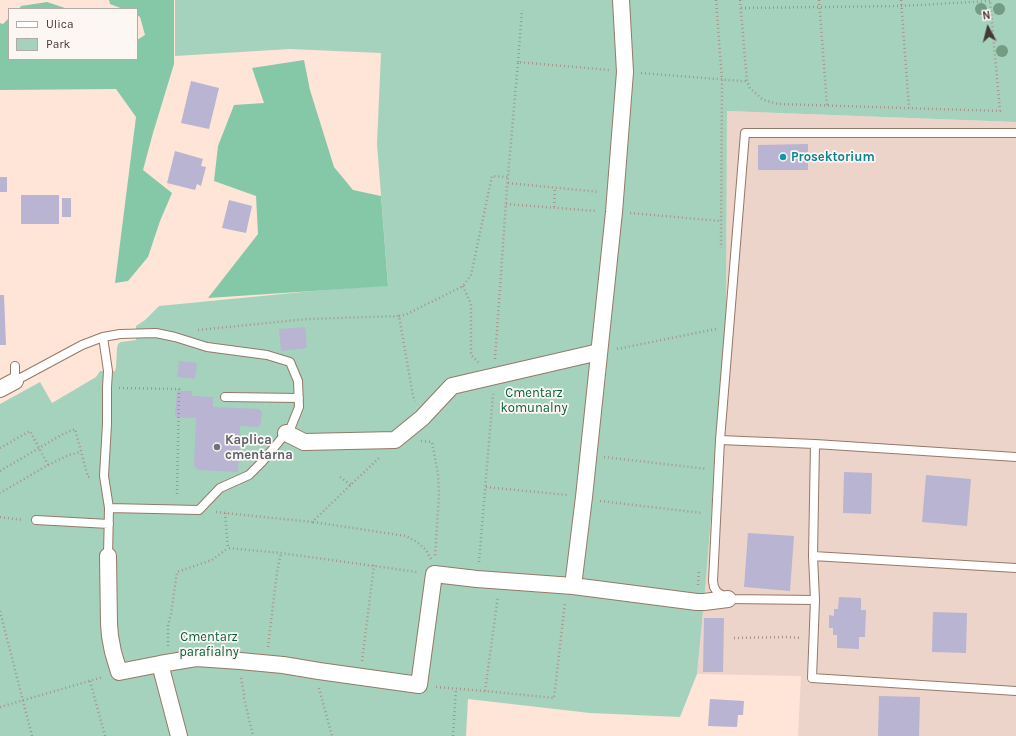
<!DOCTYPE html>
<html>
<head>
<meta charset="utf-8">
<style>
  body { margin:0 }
  #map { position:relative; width:1016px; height:736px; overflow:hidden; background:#fee5d7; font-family:Karla,sans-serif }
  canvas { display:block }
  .legend { position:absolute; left:8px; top:8px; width:130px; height:52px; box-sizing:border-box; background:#fdf7f3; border:1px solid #b3aba5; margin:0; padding:5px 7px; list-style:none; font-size:12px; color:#443831 }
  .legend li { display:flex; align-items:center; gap:8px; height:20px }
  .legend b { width:20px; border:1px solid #b3aba5 }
  .north { position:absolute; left:968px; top:8px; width:40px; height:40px; -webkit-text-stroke:3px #fdf7f3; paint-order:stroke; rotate:353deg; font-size:11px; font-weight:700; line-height:16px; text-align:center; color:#443831 }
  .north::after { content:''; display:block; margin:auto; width:14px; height:18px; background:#443831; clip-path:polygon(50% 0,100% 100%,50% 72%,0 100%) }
</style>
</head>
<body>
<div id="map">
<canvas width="1016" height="736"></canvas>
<ul class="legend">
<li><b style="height:5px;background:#fff"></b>Ulica</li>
<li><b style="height:11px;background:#a5d2bc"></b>Park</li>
</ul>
<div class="north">N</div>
</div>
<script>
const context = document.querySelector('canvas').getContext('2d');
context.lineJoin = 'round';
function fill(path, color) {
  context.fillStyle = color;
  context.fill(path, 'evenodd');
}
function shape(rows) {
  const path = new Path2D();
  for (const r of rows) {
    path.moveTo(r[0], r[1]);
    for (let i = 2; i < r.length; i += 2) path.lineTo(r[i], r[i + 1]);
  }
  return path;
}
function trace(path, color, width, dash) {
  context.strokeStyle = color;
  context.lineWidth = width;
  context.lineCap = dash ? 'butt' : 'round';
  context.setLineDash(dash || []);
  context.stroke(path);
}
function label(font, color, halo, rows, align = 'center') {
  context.font = font + ' Karla,sans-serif';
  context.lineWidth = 3.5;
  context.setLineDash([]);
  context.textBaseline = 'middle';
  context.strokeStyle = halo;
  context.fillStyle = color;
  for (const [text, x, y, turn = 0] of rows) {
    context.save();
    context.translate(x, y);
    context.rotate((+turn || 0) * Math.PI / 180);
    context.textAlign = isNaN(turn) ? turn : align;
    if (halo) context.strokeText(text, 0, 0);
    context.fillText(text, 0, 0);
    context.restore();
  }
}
fill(shape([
  [727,111,1016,122,1016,736,798,736,801,676,697,674,704,602,726,337]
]), '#ecd4cb');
fill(shape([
  [175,0,1016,0,1016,122,727,111,726,337,704,602,697,674,680,717,590,713,468,699,466,736,0,736,0,404,40,382,52,403,96,377,100,371,115,371,116,367,117,348,118,344,121,342,136,340,136,326,145,320,159,306,313,291,388,285,377,144,381,53,290,49,175,56]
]), '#a5d2bc');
fill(shape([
  [109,0,174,0,174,64,153,133,143,170,172,193,160,221,148,257,128,281,115,283,136,117,116,89,0,90,0,23,3,24,9,18,9,59,137,59,137,40,145,35,140,17,137,15,137,9,123,9,110,4],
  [47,2,68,9,19,9,21,6],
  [304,60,310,90,334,167,353,190,381,196,388,286,208,298,258,234,256,196,214,181,218,146,234,105,264,103,252,68]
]), '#84c8a8');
fill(shape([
  [191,81,219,88,209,129,181,123],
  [808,144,808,170,758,170,758,145],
  [175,151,203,159,201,166,206,167,201,186,197,184,195,190,167,183],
  [0,177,7,177,7,192,0,192],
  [21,195,59,195,59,224,21,224],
  [62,198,71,198,71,217,62,217],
  [229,200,252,206,246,233,222,228],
  [0,295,4,295,6,345,0,345],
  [305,327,307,348,281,351,279,329],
  [179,361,197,363,195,379,177,377],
  [177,391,192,391,192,396,213,397,213,407,259,409,262,412,261,423,258,427,240,426,238,472,198,470,194,466,196,418,175,417],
  [844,472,872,473,871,514,843,513],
  [926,475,971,479,967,526,922,522],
  [748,533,794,536,790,591,744,587],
  [839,597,861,598,861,610,866,610,865,637,859,637,859,649,837,648,837,635,833,635,833,628,829,628,829,615,834,616,834,609,838,609],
  [933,612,967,613,966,653,932,652],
  [704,618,724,618,723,672,703,672],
  [879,696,920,697,919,736,878,736],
  [710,699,744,701,743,715,738,715,737,727,708,726]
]), '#b8b4d2');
const lane = shape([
  [15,366,15,381,82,345,103,337,120,334,156,333,175,337,207,347,267,355,290,362,298,381,299,407,291,427,262,462,249,475,220,488,199,510,109,508,104,476,107,424,107,387,108,371,103,337],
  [225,397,299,398],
  [720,440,815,444,1016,457],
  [815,444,813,556,815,600,812,678,1016,691],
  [36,520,109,524],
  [108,556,109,508],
  [813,556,1016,568],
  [815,600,728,599,717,592,714,587,713,581,720,440,745,133,1016,133]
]);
const street = shape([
  [0,389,15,381],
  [286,433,304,442,395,440,422,418,452,386,599,352],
  [108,556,109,624,110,636,113,652,119,672,160,664,196,658,240,661,283,665,319,671,419,685,434,574,477,579,573,586,584,497,614,212,625,72,621,0],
  [573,586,697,602,704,602,728,599],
  [160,664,179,736]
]);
trace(lane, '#947968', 10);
trace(street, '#947968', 18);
trace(shape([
  [716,0,722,80,721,248],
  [740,0,747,81,750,88,762,99,764,100,778,104,1000,111,990,0],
  [819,0,827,105],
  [901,0,909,108],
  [741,8,902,6,990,1],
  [518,62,522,10],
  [641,73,742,81,747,81],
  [508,183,599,192],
  [506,204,597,211],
  [554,207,555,188],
  [630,213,721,221],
  [463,286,471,304,471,353,472,356,479,363],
  [399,316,407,314,463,286,471,275,492,176,508,177],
  [198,330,307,319,399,316,413,396,415,401],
  [617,349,716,329],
  [495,359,507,187,518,62,609,70],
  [119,388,179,389,177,496],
  [421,441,432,442,438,474,439,494,435,558],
  [0,448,30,431,48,465,0,493],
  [604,457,707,469],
  [48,465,69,455,81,452],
  [0,471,63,434,75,429,88,477,92,477],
  [340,477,351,485],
  [486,487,567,495],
  [600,501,702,513],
  [216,512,312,522,380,457],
  [225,513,228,548,281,553,417,572],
  [0,517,23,520],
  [313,522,406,536,417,542,426,550,431,559],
  [479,562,493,394],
  [698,585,699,570],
  [0,611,32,736],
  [734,638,787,637,801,638],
  [168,646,168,625,171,614,177,572,212,560,228,548],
  [268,647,277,572,281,553],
  [362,661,374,565],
  [241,678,244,693,244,698,253,736],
  [90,681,105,736],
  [436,687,485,691,554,698,565,602],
  [319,688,332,736],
  [485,691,498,596],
  [0,707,103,677],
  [453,736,456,689]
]), '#a79489', 2.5, [1, 3]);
trace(lane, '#fff', 8);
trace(street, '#fff', 16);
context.fillStyle = '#749b84';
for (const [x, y] of [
  [981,9],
  [999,9],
  [1002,51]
]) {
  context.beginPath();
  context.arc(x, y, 6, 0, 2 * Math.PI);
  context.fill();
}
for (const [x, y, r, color] of [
  [783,157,4,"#0f9aa8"],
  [217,447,4,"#6b7280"]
]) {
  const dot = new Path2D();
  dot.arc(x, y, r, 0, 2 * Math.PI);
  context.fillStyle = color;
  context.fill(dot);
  trace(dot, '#fdf7f3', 1.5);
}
label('bold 13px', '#0d838f', '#fdf7f3', [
  ["Prosektorium",791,157]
], 'left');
label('13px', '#045e41', '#fdf7f3', [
  ["Cmentarz",534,393],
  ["komunalny",534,408],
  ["Cmentarz",209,637],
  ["parafialny",209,652]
]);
label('bold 13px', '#5b616d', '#fdf7f3', [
  ["Kaplica",225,440],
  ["cmentarna",225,455]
], 'left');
</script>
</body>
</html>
